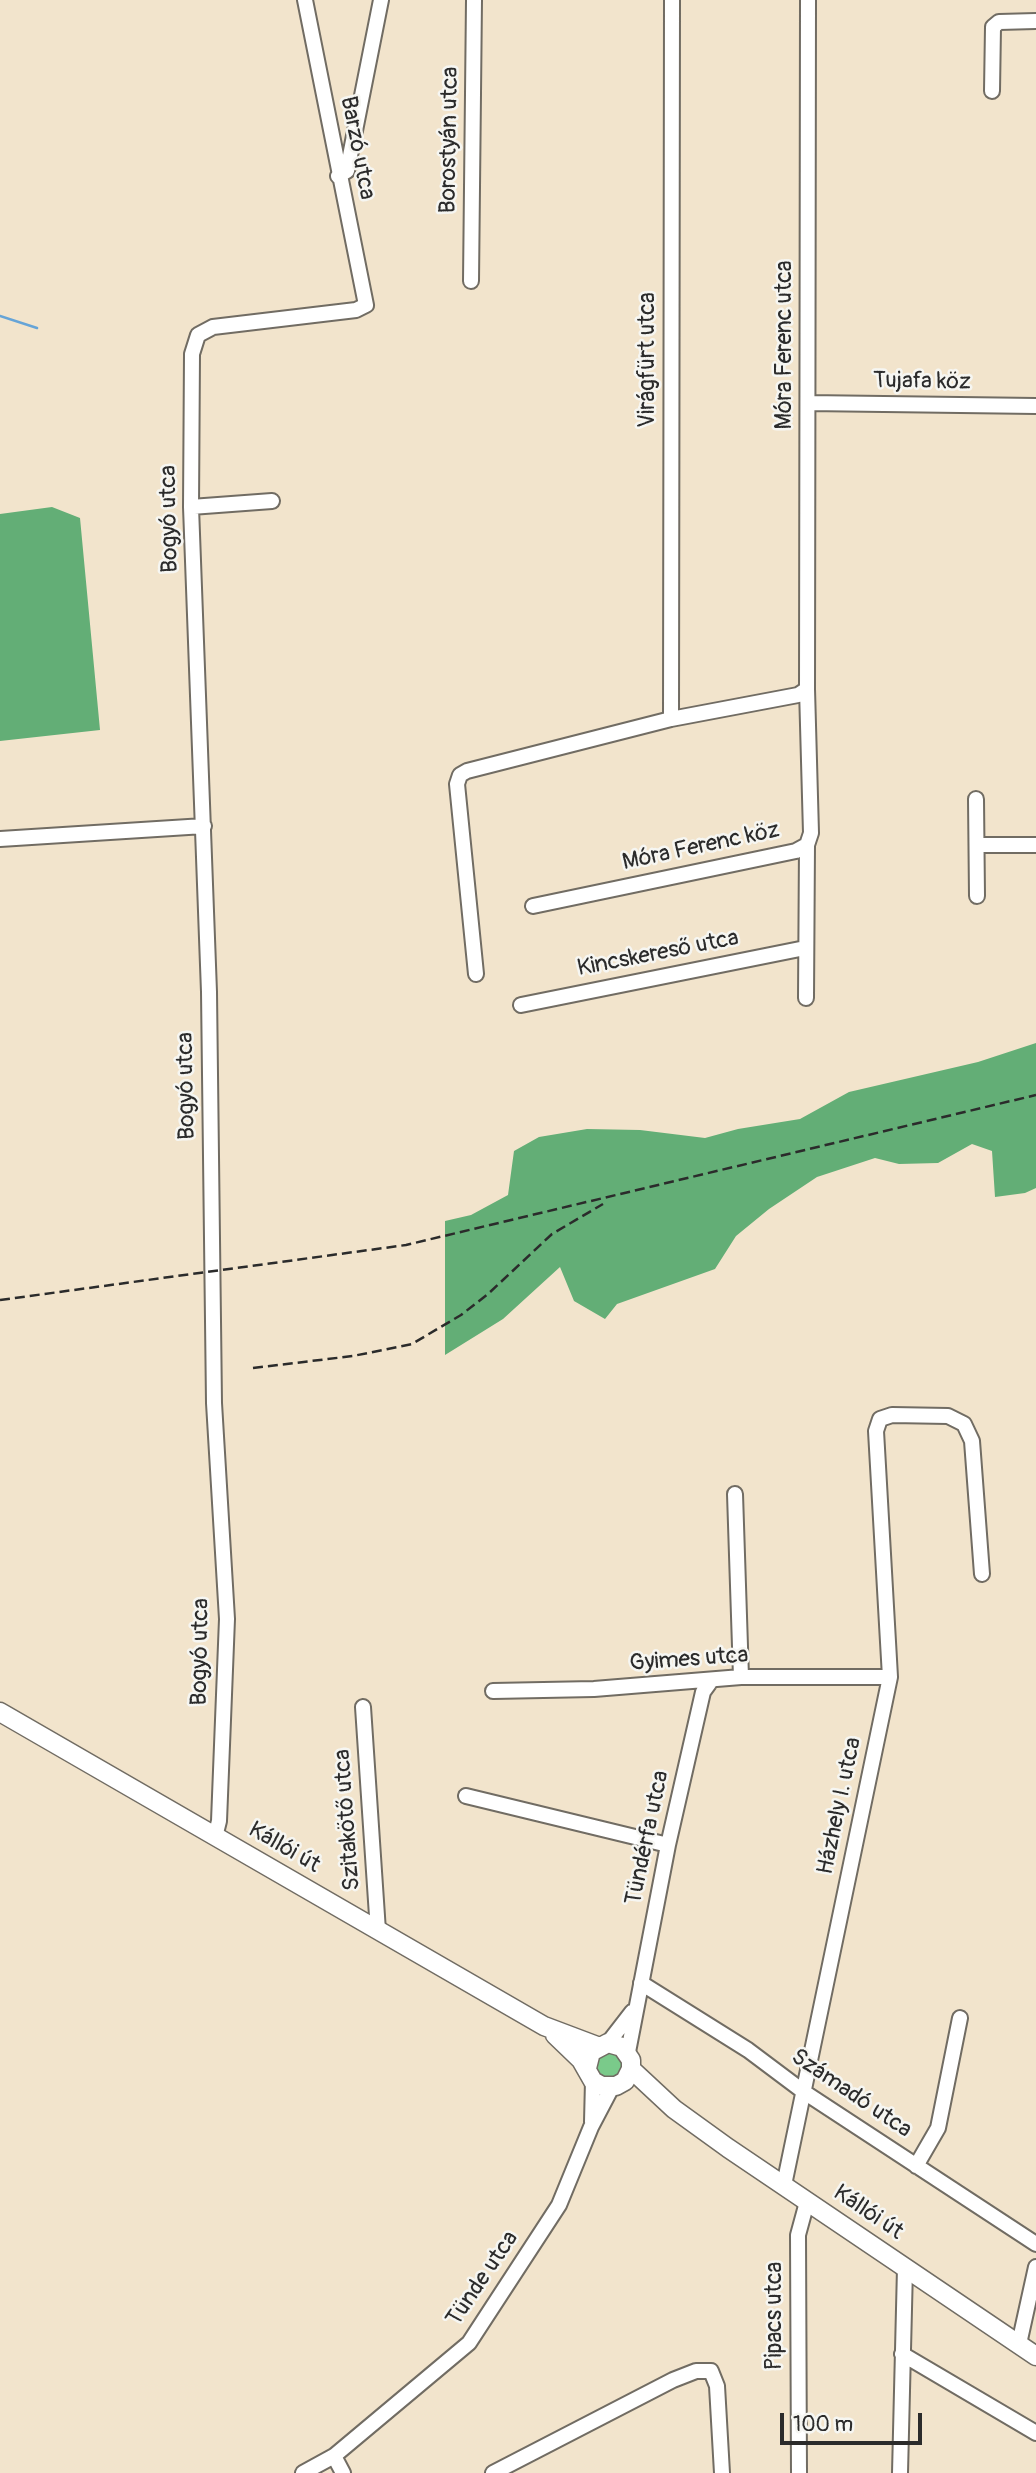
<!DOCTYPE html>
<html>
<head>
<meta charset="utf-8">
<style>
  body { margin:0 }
  #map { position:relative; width:1036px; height:2473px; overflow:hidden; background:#f2e4cc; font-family:Pangolin,sans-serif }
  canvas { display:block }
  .scale { position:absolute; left:780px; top:2413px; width:142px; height:32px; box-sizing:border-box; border:4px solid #2b2b2b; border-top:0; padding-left:9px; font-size:21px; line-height:24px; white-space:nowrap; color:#2b2b2b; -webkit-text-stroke:5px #f6f6f2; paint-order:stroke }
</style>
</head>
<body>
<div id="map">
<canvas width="1036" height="2473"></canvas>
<div class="scale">100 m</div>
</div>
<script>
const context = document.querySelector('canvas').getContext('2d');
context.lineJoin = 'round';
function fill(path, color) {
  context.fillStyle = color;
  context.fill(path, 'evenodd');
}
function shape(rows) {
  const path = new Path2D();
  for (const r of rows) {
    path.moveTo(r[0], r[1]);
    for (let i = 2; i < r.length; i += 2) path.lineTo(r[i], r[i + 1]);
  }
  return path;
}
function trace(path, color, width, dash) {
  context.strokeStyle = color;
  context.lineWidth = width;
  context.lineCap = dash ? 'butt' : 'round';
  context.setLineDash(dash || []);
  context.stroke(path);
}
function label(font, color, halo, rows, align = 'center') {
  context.font = font + ' Pangolin,sans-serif';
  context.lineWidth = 5;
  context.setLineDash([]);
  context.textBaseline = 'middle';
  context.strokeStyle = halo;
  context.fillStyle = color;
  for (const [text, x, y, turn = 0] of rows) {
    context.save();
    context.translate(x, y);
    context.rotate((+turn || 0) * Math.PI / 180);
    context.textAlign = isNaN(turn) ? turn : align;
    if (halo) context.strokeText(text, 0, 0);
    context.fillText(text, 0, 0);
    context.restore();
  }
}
fill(shape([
  [601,2050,623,2055,622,2077,600,2079,593,2062]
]), '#7aca8a');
fill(shape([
  [52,507,80,518,100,730,0,741,0,514],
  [1036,1043,1036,1188,1025,1193,995,1197,992,1151,972,1144,938,1163,899,1164,875,1158,817,1177,769,1209,736,1236,715,1269,617,1304,605,1319,574,1301,560,1267,503,1319,445,1355,445,1221,471,1215,508,1195,514,1151,539,1137,587,1129,640,1130,705,1138,738,1129,800,1119,849,1092,978,1062]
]), '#63ae76');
trace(shape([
  [0,316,37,328]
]), '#66a4d7', 2.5);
const minor = shape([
  [992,91,993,27,999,22,1036,21],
  [338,176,347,171,381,0],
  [471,281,474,0],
  [808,403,1036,406],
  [191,507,272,501],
  [671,719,672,0],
  [976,799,977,896],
  [0,839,204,826],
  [977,845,1036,845],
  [533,906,796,851,807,845,811,833,807,689,808,0],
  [476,974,457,784,460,775,467,771,671,719,798,695,807,689],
  [806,998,807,845],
  [521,1005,805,948],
  [735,1494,741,1677],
  [493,1691,594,1689,741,1677,890,1677],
  [363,1707,378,1931],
  [466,1796,668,1845],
  [215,1837,219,1821,227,1619,214,1403,209,992,191,507,192,354,198,335,213,327,356,310,366,305,305,0],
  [641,1983,748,2050,804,2092,1036,2244],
  [608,2043,632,2012],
  [628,2052,668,1845,703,1692,711,1681],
  [592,2122,593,2081],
  [916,2166,938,2128,960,2018],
  [784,2185,890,1677,876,1431,880,1419,892,1415,948,1416,964,1424,972,1441,982,1574],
  [1019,2344,1036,2267],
  [902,2354,1036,2433],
  [334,2456,343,2473],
  [303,2473,334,2456,469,2343,559,2205,591,2127,612,2087],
  [493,2473,673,2380,696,2371,711,2371,717,2386,722,2473],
  [799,2473,798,2235,807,2202],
  [900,2473,905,2268]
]);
const major = shape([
  [0,1712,544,2026,597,2046],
  [555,2035,581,2060,593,2081,602,2086,616,2086,625,2081,631,2069,631,2060,622,2047,608,2043,591,2052,587,2068],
  [631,2069,674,2109,728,2148,1036,2356]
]);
trace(minor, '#716c63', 18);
trace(major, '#716c63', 21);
trace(minor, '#fff', 14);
trace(major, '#fff', 18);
trace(shape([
  [0,1300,406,1245,1036,1095],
  [253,1368,353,1356,412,1344,461,1315,488,1294,552,1234,603,1204]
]), '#2b2b2b', 2.5, [10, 5]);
label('23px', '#2b2b2b', '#f6f6f2', [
  ["Borostyán utca",450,140,-89],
  ["Barzó utca",357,148,79],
  ["Móra Ferenc utca",785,345,-90],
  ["Virágfürt utca",648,360,-90],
  ["Tujafa köz",922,382,1],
  ["Bogyó utca",170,519,-91],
  ["Móra Ferenc köz",701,847,-12],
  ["Kincskereső utca",658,954,-11],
  ["Bogyó utca",187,1086,-91],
  ["Bogyó utca",201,1652,-89],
  ["Gyimes utca",689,1660,-4],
  ["Házhely I. utca",840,1806,-78],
  ["Szitakötő utca",348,1820,-94],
  ["Tündérfa utca",648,1838,-78],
  ["Kállói út",284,1848,30],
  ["Számadó utca",851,2094,34],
  ["Kállói út",868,2213,34],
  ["Tünde utca",483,2279,-56],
  ["Pipacs utca",775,2316,-90]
]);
</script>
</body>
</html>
